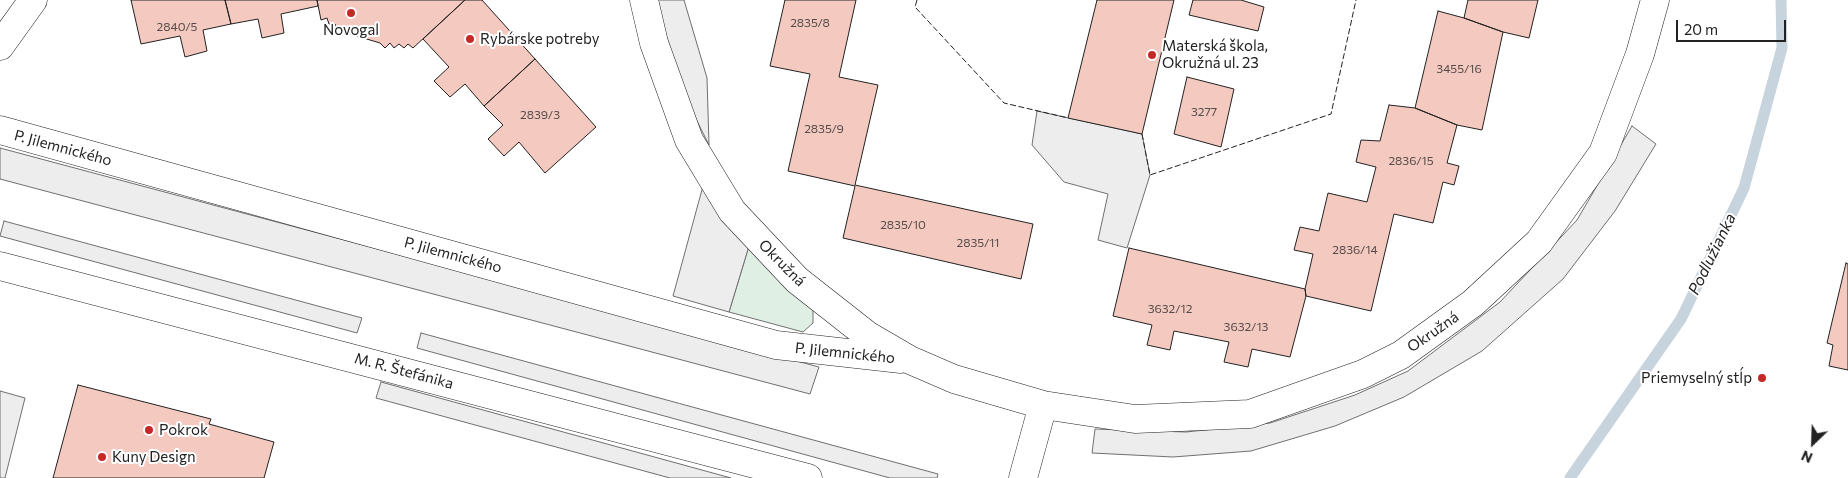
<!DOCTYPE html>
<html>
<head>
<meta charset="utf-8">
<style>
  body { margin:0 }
  #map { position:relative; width:1848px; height:478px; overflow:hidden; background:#fff; font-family:Commissioner,sans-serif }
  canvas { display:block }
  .north { position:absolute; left:1788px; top:418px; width:50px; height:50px; -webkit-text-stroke:4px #fff; paint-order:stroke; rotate:204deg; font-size:14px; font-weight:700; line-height:20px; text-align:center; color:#222 }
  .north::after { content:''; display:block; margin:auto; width:18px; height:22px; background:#222; clip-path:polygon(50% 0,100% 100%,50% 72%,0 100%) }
  .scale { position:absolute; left:1676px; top:20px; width:110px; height:22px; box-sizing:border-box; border:2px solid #222; border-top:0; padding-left:6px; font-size:15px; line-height:18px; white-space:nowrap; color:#222; -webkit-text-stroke:4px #fff; paint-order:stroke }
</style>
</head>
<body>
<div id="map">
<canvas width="1848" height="478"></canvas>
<div class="north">N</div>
<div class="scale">20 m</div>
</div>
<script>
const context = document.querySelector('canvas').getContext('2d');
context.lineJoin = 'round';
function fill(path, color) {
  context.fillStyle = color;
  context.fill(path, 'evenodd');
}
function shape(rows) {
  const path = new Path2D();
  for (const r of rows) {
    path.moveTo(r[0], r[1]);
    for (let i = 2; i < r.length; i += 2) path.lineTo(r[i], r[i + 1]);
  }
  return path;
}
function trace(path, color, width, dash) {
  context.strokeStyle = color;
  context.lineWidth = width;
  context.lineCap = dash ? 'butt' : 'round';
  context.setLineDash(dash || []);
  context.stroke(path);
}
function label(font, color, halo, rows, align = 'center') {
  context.font = font + ' Commissioner,sans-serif';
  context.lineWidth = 4;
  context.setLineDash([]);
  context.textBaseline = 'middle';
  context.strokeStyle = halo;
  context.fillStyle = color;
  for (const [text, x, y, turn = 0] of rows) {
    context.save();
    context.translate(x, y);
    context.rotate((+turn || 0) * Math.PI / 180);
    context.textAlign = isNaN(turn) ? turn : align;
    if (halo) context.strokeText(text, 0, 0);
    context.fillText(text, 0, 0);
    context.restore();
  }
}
const green = shape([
  [749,246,813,308,813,323,803,332,729,312,749,246]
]);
fill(green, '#e0efe3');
trace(green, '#6f6f6f', 1);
const parking = shape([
  [656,0,684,0,707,78,709,145,683,93,656,0],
  [1037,111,1142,134,1150,175,1127,248,1098,240,1108,194,1064,182,1032,145,1037,111],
  [1632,126,1656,144,1615,211,1563,279,1482,351,1404,397,1335,426,1251,451,1173,457,1092,453,1095,429,1186,432,1270,423,1355,395,1408,371,1500,302,1577,220,1632,126],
  [0,148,819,367,810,394,0,179,0,148],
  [703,186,749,246,729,312,673,296,703,186],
  [4,221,362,318,357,333,0,236,4,221],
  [421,333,938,474,937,478,890,478,417,348,421,333],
  [381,382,731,478,670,478,376,398,381,382],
  [0,391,25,398,5,478,0,478,0,391]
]);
fill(parking, '#ededed');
trace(parking, '#6f6f6f', 1);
trace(shape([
  [1570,478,1681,319,1744,188,1782,48,1781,0]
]), '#c7d3dd', 11);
const building = shape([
  [131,0,225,0,231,24,203,30,207,51,185,57,180,36,141,44,131,0],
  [225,0,317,0,318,6,281,14,284,33,262,38,258,19,231,24,225,0],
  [317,0,465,0,413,48,408,44,404,48,399,44,394,48,390,43,385,48,380,43,350,34,344,34,343,28,337,29,335,24,329,24,327,18,321,20,317,0],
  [465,0,482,0,535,59,484,106,465,84,450,97,434,81,449,67,423,39,465,0],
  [785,0,856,0,839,77,878,85,855,185,1033,224,1021,279,843,238,855,186,788,171,810,74,770,66,785,0],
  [1097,0,1174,0,1142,134,1068,118,1097,0],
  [1193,0,1241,0,1264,7,1258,31,1189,15,1193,0],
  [1468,0,1538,0,1529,38,1503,32,1464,18,1468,0],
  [1438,11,1464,18,1503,32,1482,130,1457,125,1415,108,1438,11],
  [535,59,596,127,545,173,519,142,504,156,488,139,503,125,484,106,535,59],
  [1187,77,1234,89,1221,147,1174,134,1187,77],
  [1389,105,1415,108,1457,125,1447,163,1459,166,1454,185,1443,182,1433,223,1394,214,1371,311,1306,296,1305,289,1313,254,1294,250,1300,227,1319,231,1328,193,1367,202,1376,167,1356,162,1361,140,1380,141,1389,105],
  [1129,248,1305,289,1306,296,1290,357,1252,349,1248,367,1224,362,1229,342,1174,331,1170,350,1147,345,1152,325,1113,316,1129,248],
  [1846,263,1848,264,1848,370,1829,366,1833,345,1827,343,1846,263],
  [78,385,211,419,209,424,274,442,264,478,53,478,78,385]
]);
fill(building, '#f3c9c0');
trace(building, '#222', 1);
const minor = shape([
  [644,0,654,43,689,140,732,211,797,280,867,335,910,360,954,379,1043,405,1135,419,1250,414,1363,374,1401,355,1473,303,1539,242,1603,153,1640,54,1655,0],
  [0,46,33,0],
  [0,130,776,345,901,359],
  [0,266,808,478],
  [1023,478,1043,405]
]);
trace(minor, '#222', 29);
trace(minor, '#fff', 28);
trace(shape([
  [917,0,915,7,1004,103,1068,118],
  [1142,134,1150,175,1331,114,1356,0]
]), '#222', 1, [6, 2.5]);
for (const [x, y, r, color] of [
  [351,13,5,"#c62828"],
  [470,39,5,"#c62828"],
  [1152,55,5,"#c62828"],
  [1762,378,5,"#c62828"],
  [149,430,5,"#c62828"],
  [102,457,5,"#c62828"]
]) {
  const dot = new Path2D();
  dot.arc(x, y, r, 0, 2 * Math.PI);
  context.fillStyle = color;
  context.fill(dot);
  trace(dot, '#fff', 2);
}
label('12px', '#564c4a', null, [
  ["2835/8",810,23],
  ["2840/5",177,27],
  ["3455/16",1459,69],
  ["3277",1204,112],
  ["2839/3",540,115],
  ["2835/9",824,129],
  ["2836/15",1411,161],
  ["2835/10",903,225],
  ["2835/11",978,243],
  ["2836/14",1355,250],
  ["3632/12",1170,309],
  ["3632/13",1246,327]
]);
label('15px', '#222', '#fff', [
  ["Novogal",351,30,"center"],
  ["Rybárske potreby",480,39],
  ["Materská škola,",1162,46],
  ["Okružná ul. 23",1162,63],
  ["Priemyselný stĺp",1752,378,"right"],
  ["Pokrok",159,430],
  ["Kuny Design",112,457]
], 'left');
label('15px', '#222', '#fff', [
  ["P. Jilemnického",63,148,15],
  ["P. Jilemnického",453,255,15],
  ["Okružná",782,263,45],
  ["Okružná",1433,332,-35],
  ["P. Jilemnického",845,353,6],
  ["M. R. Štefánika",404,371,15]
]);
label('italic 16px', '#222', '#fff', [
  ["Podlužianka",1712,254,-64]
]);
</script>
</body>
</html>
